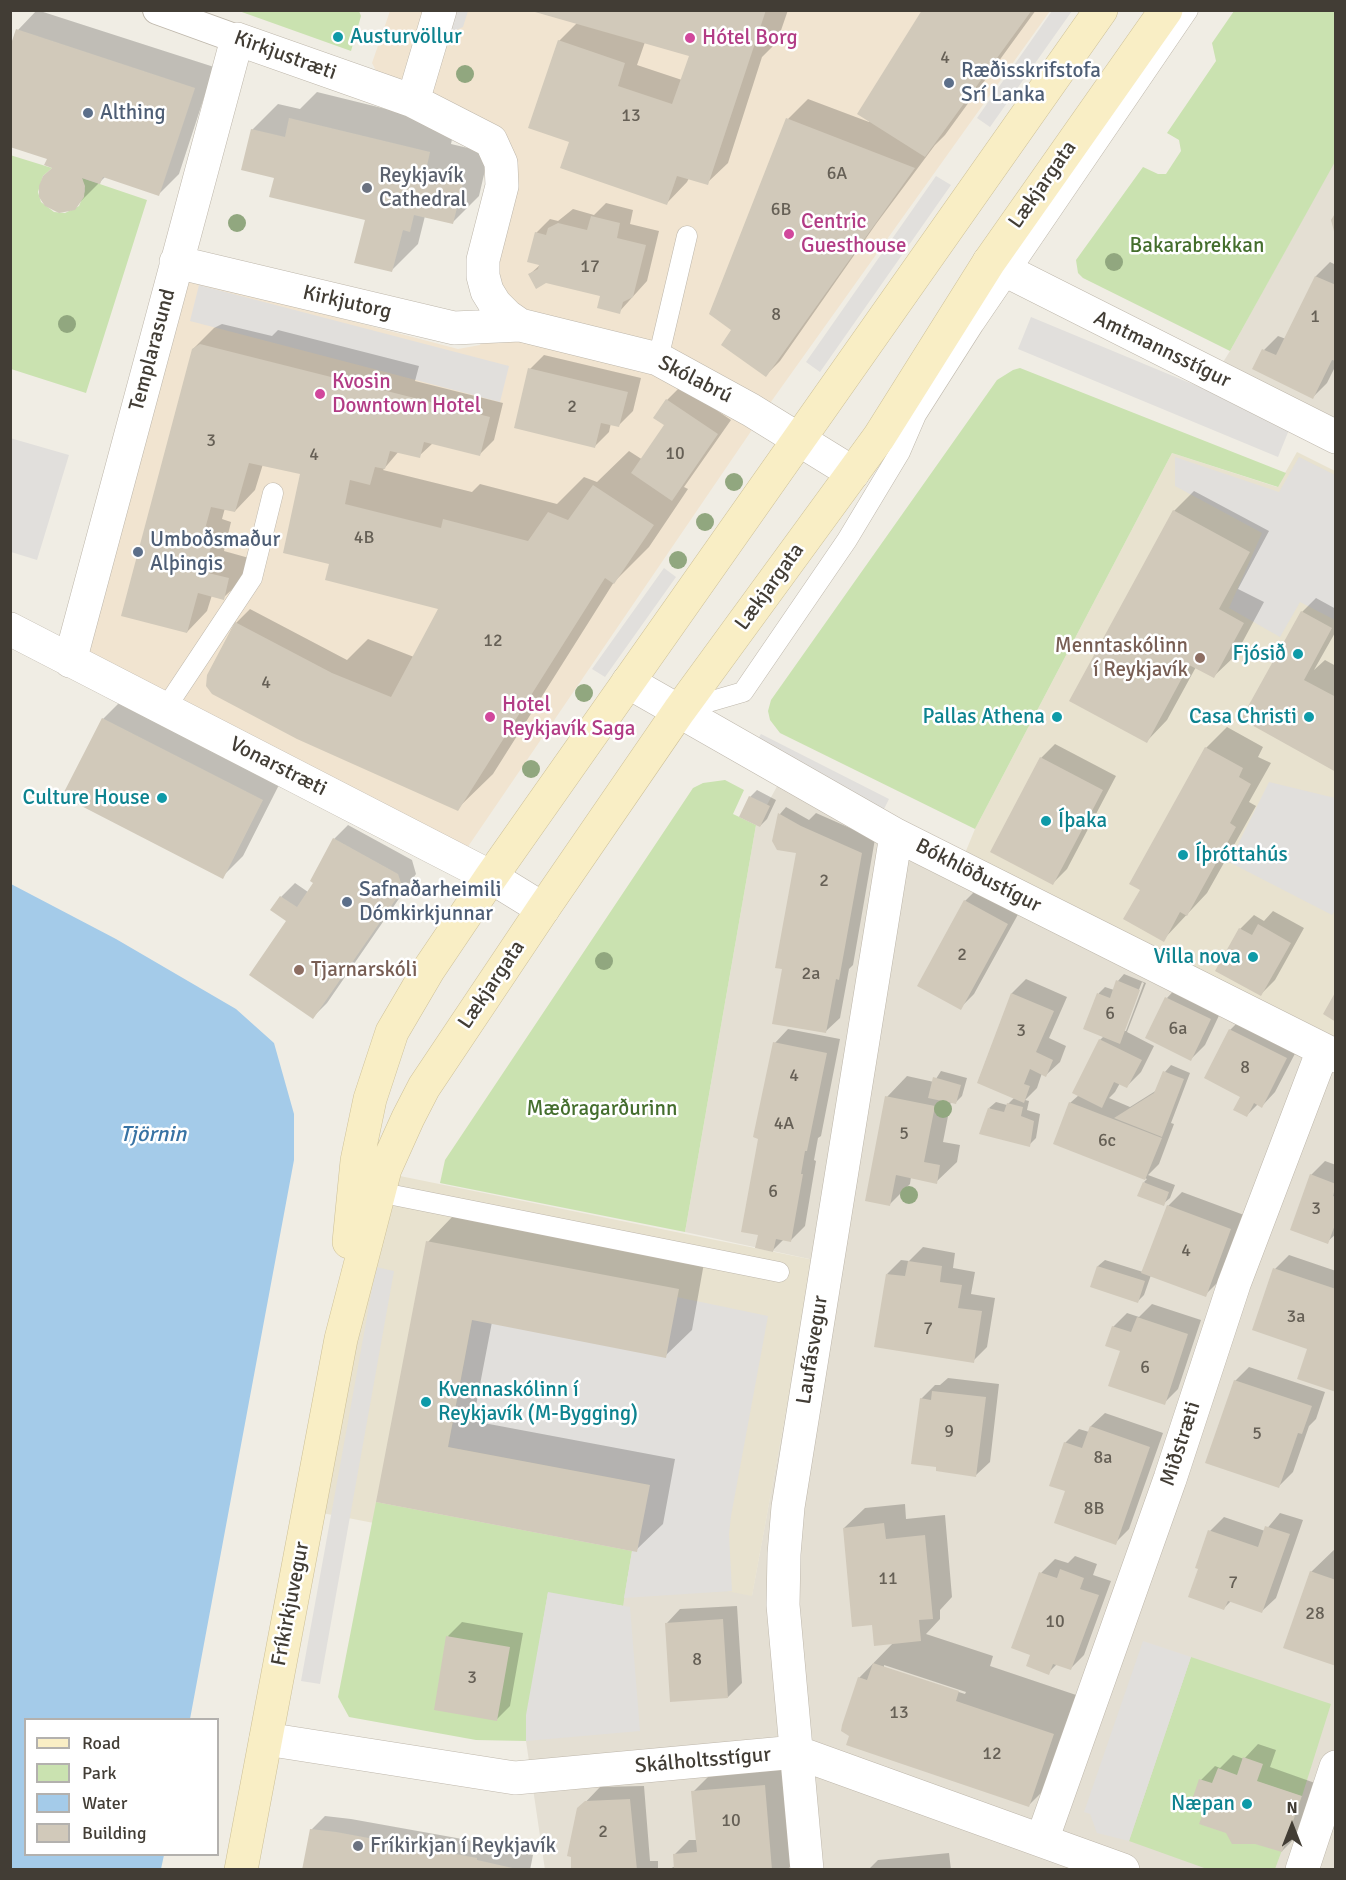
<!DOCTYPE html>
<html>
<head>
<meta charset="utf-8">
<style>
  body { margin:0 }
  #map { position:relative; width:1346px; height:1880px; overflow:hidden; background:#f0ede4; font-family:Signika,sans-serif }
  canvas { display:block }
  .frame { position:absolute; inset:0; border:12px solid #423d35; pointer-events:none }
  .legend { position:absolute; left:24px; top:1718px; width:195px; height:138px; box-sizing:border-box; background:#fff; border:2px solid #b3b1ae; margin:0; padding:8px 10px; list-style:none; font-size:18px; color:#423d35 }
  .legend li { display:flex; align-items:center; gap:12px; height:30px }
  .legend b { width:30px; border:2px solid #b3b1ae }
  .north { position:absolute; left:1262px; top:1796px; width:60px; height:60px; -webkit-text-stroke:4px #fff; paint-order:stroke; rotate:0deg; font-size:16px; font-weight:700; line-height:24px; text-align:center; color:#423d35 }
  .north::after { content:''; display:block; margin:auto; width:21px; height:27px; background:#423d35; clip-path:polygon(50% 0,100% 100%,50% 72%,0 100%) }
</style>
</head>
<body>
<div id="map">
<canvas width="1346" height="1880"></canvas>
<div class="frame"></div>
<ul class="legend">
<li><b style="height:8px;background:#f9eec5"></b>Road</li>
<li><b style="height:16px;background:#cae2b0"></b>Park</li>
<li><b style="height:16px;background:#a4cbe9"></b>Water</li>
<li><b style="height:16px;background:#d1c9ba"></b>Building</li>
</ul>
<div class="north">N</div>
</div>
<script>
const context = document.querySelector('canvas').getContext('2d');
context.lineJoin = 'round';
function fill(path, color) {
  context.fillStyle = color;
  context.fill(path, 'evenodd');
}
function shape(rows) {
  const path = new Path2D();
  for (const r of rows) {
    path.moveTo(r[0], r[1]);
    for (let i = 2; i < r.length; i += 2) path.lineTo(r[i], r[i + 1]);
  }
  return path;
}
function trace(path, color, width, dash) {
  context.strokeStyle = color;
  context.lineWidth = width;
  context.lineCap = dash ? 'butt' : 'round';
  context.setLineDash(dash || []);
  context.stroke(path);
}
function label(font, color, halo, rows, align = 'center') {
  context.font = font + ' Signika,sans-serif';
  context.lineWidth = 5;
  context.setLineDash([]);
  context.textBaseline = 'middle';
  context.strokeStyle = halo;
  context.fillStyle = color;
  for (const [text, x, y, turn = 0] of rows) {
    context.save();
    context.translate(x, y);
    context.rotate((+turn || 0) * Math.PI / 180);
    context.textAlign = isNaN(turn) ? turn : align;
    if (halo) context.strokeText(text, 0, 0);
    context.fillText(text, 0, 0);
    context.restore();
  }
}
fill(shape([
  [1335,160,1335,443,1210,383,1230,351],
  [781,779,1335,1066,1335,1869,545,1870,526,1741,526,1715,548,1592,622,1606,629,1572,752,1595,814,1260,685,1232,756,825]
]), '#e4dfd3');
fill(shape([
  [390,11,1050,11,773,399,465,851,79,656,181,276,458,349,480,345,496,288,507,162,382,82,372,63]
]), '#f1e4d0');
fill(shape([
  [1297,452,1335,471,1335,1066,956,875,975,829,1172,453,1277,487],
  [390,1174,814,1260,752,1596,322,1513]
]), '#e8e2cf');
fill(shape([
  [359,11,361,16,351,51,239,11],
  [1234,11,1335,11,1336,160,1230,351,1083,278,1078,273,1076,260,1143,167,1158,174,1166,174,1181,151,1179,140,1167,133,1216,61,1212,43],
  [10,155,52,168,43,176,38,192,41,202,54,212,65,213,79,206,85,191,82,178,147,200,86,393,11,369],
  [1020,368,1286,473,1278,487,1172,453,975,829,780,733,770,720,768,711,771,700,997,380,1013,370],
  [725,780,744,790,733,814,756,825,685,1232,440,1183,445,1160,693,788,703,783],
  [376,1502,632,1551,623,1606,548,1593,527,1715,526,1741,476,1740,349,1717,338,1697],
  [1191,1657,1331,1704,1302,1796,1275,1869,1207,1869,1129,1841]
]), '#cae2b0');
fill(shape([
  [453,11,468,11,463,27,446,35],
  [1052,11,1072,11,990,127,977,118],
  [936,176,951,185,820,372,806,362],
  [199,285,509,366,500,402,190,321],
  [1031,317,1291,425,1278,457,1018,349],
  [10,438,69,455,37,560,11,552],
  [1175,457,1279,492,1299,457,1335,475,1335,620,1300,602,1280,637,1229,608,1262,533,1175,486],
  [664,568,676,577,605,677,592,669],
  [761,734,889,799,883,811,754,746],
  [1269,782,1335,798,1336,909,1332,915,1229,862],
  [376,1267,394,1271,320,1684,301,1681],
  [677,1297,768,1316,731,1516,729,1534,732,1591,624,1598,632,1551,649,1485,448,1447,472,1320],
  [548,1592,630,1607,640,1731,526,1741,526,1715],
  [1143,1641,1191,1657,1129,1841,1097,1833,1090,1814,1084,1812]
]), '#e1dfdc');
fill(shape([
  [11,884,116,939,236,1009,274,1043,294,1114,294,1160,190,1719,26,1720,26,1854,164,1855,161,1869,11,1869]
]), '#a4cbe9');
fill(shape([
  [37,10,214,67,179,174,159,194,106,176,74,208,49,158,18,30],
  [530,10,788,10,777,42,762,57,728,163,707,183,689,178,687,182,667,203,570,141,559,41,577,23],
  [645,42,691,55,682,80,637,65],
  [924,10,1036,10,945,135,935,145,876,224,780,361,766,375,734,330,788,119,808,99,869,122],
  [317,92,455,126,451,144,489,153,479,196,453,222,425,216,418,244,392,270,366,219,276,177,252,130,278,104,300,109],
  [606,203,633,210,630,224,659,231,647,281,619,312,602,295,530,274,541,264,536,233,550,219,558,221,573,209,594,215],
  [1330,262,1336,265,1336,365,1327,383,1313,397,1254,368,1264,350,1278,336,1286,339,1316,276],
  [222,324,272,336,278,330,419,366,415,381,503,403,494,440,480,454,433,443,419,456,399,451,383,470,472,492,480,484,557,504,584,477,597,482,629,451,643,460,666,425,655,418,667,400,681,386,731,420,684,487,688,489,649,547,614,582,493,774,457,809,236,623,250,609,347,660,368,639,414,657,440,608,331,563,302,473,263,464,255,490,235,511,225,508,222,519,231,522,224,551,249,558,244,578,223,598,212,595,207,611,187,632,193,349,214,328],
  [544,355,641,378,633,411,619,425,611,423,609,432,595,446,530,369],
  [1194,491,1269,531,1238,589,1264,602,1235,656,1214,676,1196,667,1167,720,1147,741,1174,511],
  [1316,598,1336,609,1336,631,1314,670,1325,660,1336,666,1336,770,1243,719,1302,612],
  [124,698,282,779,243,856,222,877,103,719],
  [1227,727,1263,747,1258,757,1271,763,1249,802,1256,806,1207,893,1163,940,1142,889,1206,748],
  [1055,744,1116,776,1067,869,1053,883,1041,758],
  [757,790,776,800,767,819,760,826,750,797],
  [786,807,809,820,816,813,875,839,853,965,849,969,840,1018,826,1031,784,968,798,851,774,841,780,814],
  [348,825,412,860,416,874,327,1003,313,1017,281,897,295,883,308,892,315,883,334,839],
  [979,887,1021,909,974,994,960,1008,965,901],
  [1273,911,1304,928,1275,980,1261,994,1240,929,1254,915,1264,921],
  [1124,974,1146,983,1127,1032,1154,1046,1141,1072,1127,1086,1120,1083,1115,1092,1109,1098,1130,1107,1157,1090,1165,1072,1171,1065,1190,1073,1171,1123,1174,1124,1159,1164,1148,1175,1175,1185,1170,1198,1163,1204,1144,1182,1147,1179,1055,1143,1070,1103,1079,1095,1100,1040,1104,1036,1085,1029,1099,993,1105,987,1114,990,1118,981],
  [1142,982,1144,983,1126,1031,1123,1031],
  [1026,979,1067,997,1049,1038,1066,1046,1060,1062,1046,1075,1042,1073,1037,1088,1025,1100,1029,1101,1027,1110,1040,1114,1036,1138,1029,1145,989,1108,996,1102,1007,1105,1014,1098,978,1082,1012,993],
  [1180,984,1224,1005,1205,1045,1191,1059,1167,998],
  [1244,1016,1300,1044,1275,1092,1262,1106,1258,1104,1247,1115,1242,1096,1206,1077,1230,1030],
  [788,1029,840,1039,821,1136,818,1138,814,1160,816,1161,805,1226,791,1240,784,1239,773,1250,759,1234,775,1043],
  [941,1071,967,1078,962,1096,956,1102,951,1101,943,1142,960,1145,957,1162,936,1182,911,1177,910,1184,889,1205,887,1097,907,1076,934,1082],
  [1325,1161,1336,1165,1336,1234,1327,1242,1311,1175],
  [1182,1192,1244,1215,1219,1281,1205,1295,1151,1275,1144,1295,1137,1302,1092,1286,1098,1266,1105,1260,1143,1272,1168,1206],
  [454,1215,704,1263,692,1330,665,1356,492,1322,473,1421,675,1459,663,1524,636,1550,378,1500,428,1242],
  [923,1247,955,1253,953,1268,975,1272,971,1294,995,1298,987,1347,973,1361,887,1274,901,1260,909,1261],
  [1289,1255,1336,1271,1336,1389,1309,1348,1254,1329,1275,1269],
  [1152,1304,1201,1320,1178,1389,1164,1403,1122,1350,1113,1327,1127,1313,1139,1317],
  [1249,1367,1325,1392,1316,1419,1309,1426,1293,1472,1279,1486,1235,1381],
  [948,1378,999,1384,990,1462,976,1475,921,1399,935,1385,940,1385],
  [1105,1413,1163,1433,1129,1529,1115,1543,1067,1490,1065,1443,1079,1429,1089,1432,1091,1426],
  [905,1504,906,1519,945,1515,952,1597,940,1610,940,1619,926,1634,993,1656,990,1666,1088,1699,1064,1770,1029,1805,859,1678,894,1642,873,1623,844,1528,865,1508],
  [884,1665,966,1692,965,1694,884,1668],
  [1280,1513,1303,1520,1276,1598,1262,1611,1231,1601,1224,1608,1210,1531,1224,1517,1265,1531],
  [1336,1548,1336,1665,1311,1572],
  [1075,1556,1097,1564,1093,1575,1111,1581,1084,1655,1070,1669,1057,1664,1048,1673,1032,1654,1041,1573,1055,1559,1068,1563],
  [737,1606,742,1683,728,1697,667,1623,680,1609],
  [462,1622,523,1633,510,1706,496,1720,448,1636],
  [1258,1744,1276,1750,1270,1767,1315,1783,1296,1837,1282,1851,1206,1807,1201,1780,1215,1766,1220,1768,1233,1755,1244,1759],
  [800,1750,808,1847,787,1870,667,1870,676,1866,675,1854,689,1840,697,1840,693,1792,728,1757],
  [644,1786,650,1861,658,1861,658,1870,573,1870,579,1809,600,1787],
  [325,1816,351,1819,490,1844,490,1847,533,1855,530,1870,303,1870,311,1830],
  [949,1853,951,1870,868,1870,878,1860]
]), '#0003');
fill(shape([
  [528,10,766,10,708,185,677,176,667,205,560,168,569,142,528,128,558,40,625,63,618,86,672,104,689,56],
  [922,10,1032,10,925,157,857,114],
  [16,29,195,88,159,196,103,177,100,184,82,178,85,186,84,197,75,210,59,213,45,206,39,197,39,186,43,176,52,168,44,165,47,159,10,147,10,47],
  [289,118,430,152,426,170,464,179,453,224,414,215,410,232,403,230,392,272,354,263,365,220,269,197,274,178,241,170,251,129,285,137],
  [786,118,915,168,766,377,721,345,731,330,709,314],
  [1336,212,1336,235,1335,235,1331,220],
  [591,216,620,223,617,238,646,245,633,297,623,302,620,314,597,308,600,296,546,283,536,289,528,274,538,269,539,265,527,262,535,232,546,235,548,228,558,223,587,230],
  [1315,276,1336,285,1336,361,1332,360,1313,399,1252,369,1262,349,1276,355],
  [200,344,490,417,480,456,424,442,420,458,390,451,385,469,375,467,370,485,350,480,345,504,441,528,443,519,528,541,548,512,568,520,593,485,654,525,614,584,605,578,458,811,297,739,212,694,206,686,207,675,235,622,332,673,391,697,438,609,325,580,329,564,283,553,300,474,249,463,235,512,211,507,202,540,212,543,204,572,229,578,224,600,198,593,187,633,121,616,192,349],
  [528,368,628,392,619,427,601,423,595,448,514,428],
  [666,399,718,434,672,501,631,473,664,425,653,418],
  [1173,510,1250,552,1219,609,1244,623,1214,678,1189,665,1147,743,1069,701],
  [1301,611,1332,628,1304,680,1336,697,1336,772,1241,719],
  [102,718,263,800,223,879,62,796],
  [1205,747,1243,768,1239,777,1251,784,1230,823,1236,827,1187,916,1180,912,1164,942,1123,919,1140,890,1129,884],
  [1040,757,1103,790,1053,885,990,852],
  [749,796,770,806,760,827,739,817],
  [778,813,801,826,862,853,839,980,836,979,826,1033,772,1024,782,969,775,968,796,853,777,850,772,841],
  [333,838,398,874,403,889,313,1019,249,975,286,921,270,910,280,896,297,907,313,883,310,881],
  [964,900,1008,924,961,1010,917,986],
  [1258,924,1291,943,1261,996,1215,971,1239,928,1252,935],
  [1116,980,1140,990,1120,1044,1083,1029,1097,993,1110,998],
  [1336,991,1336,1022,1323,1014],
  [1011,993,1054,1011,1036,1052,1053,1060,1046,1077,1030,1069,1024,1084,1030,1086,1024,1103,977,1083],
  [1165,997,1211,1019,1191,1061,1145,1038],
  [1229,1029,1287,1058,1262,1108,1254,1103,1247,1117,1233,1110,1240,1097,1204,1078],
  [1099,1039,1142,1060,1127,1088,1114,1082,1102,1108,1072,1093],
  [773,1042,827,1053,807,1151,805,1151,801,1174,803,1174,791,1242,776,1239,773,1252,755,1248,758,1235,741,1232,758,1139,753,1137],
  [1163,1071,1184,1079,1162,1137,1114,1118,1154,1093],
  [933,1077,961,1085,956,1104,928,1098],
  [885,1096,935,1106,924,1162,940,1165,937,1184,896,1175,890,1206,865,1201],
  [1069,1102,1162,1138,1145,1180,1053,1144],
  [1007,1103,1023,1107,1021,1116,1034,1121,1030,1147,979,1134,988,1108,1004,1112],
  [1310,1174,1336,1184,1333,1196,1336,1197,1336,1222,1328,1244,1290,1230],
  [1143,1182,1169,1192,1164,1206,1137,1196],
  [1167,1205,1231,1229,1206,1297,1141,1273],
  [426,1241,679,1289,666,1358,472,1320,448,1447,650,1485,637,1552,376,1502],
  [908,1261,942,1266,940,1282,962,1285,958,1308,982,1311,974,1363,874,1347,886,1274,905,1276],
  [1097,1266,1145,1281,1138,1303,1090,1287],
  [1273,1268,1336,1289,1334,1303,1336,1304,1336,1392,1297,1379,1307,1349,1252,1330],
  [1137,1317,1188,1334,1165,1405,1108,1386,1120,1351,1105,1346,1112,1326,1131,1332],
  [1234,1380,1312,1406,1302,1434,1298,1433,1279,1488,1205,1463],
  [932,1391,986,1397,976,1477,936,1471,936,1467,911,1464,920,1398,931,1400],
  [1090,1426,1150,1447,1116,1545,1054,1523,1065,1491,1049,1486,1064,1442,1082,1448],
  [884,1523,886,1539,925,1535,933,1619,919,1620,921,1641,874,1646,872,1625,852,1627,843,1528],
  [1265,1526,1290,1534,1262,1613,1228,1601,1224,1610,1188,1597,1198,1569,1195,1568,1208,1530,1258,1547],
  [1060,1569,1084,1578,1080,1589,1099,1595,1071,1670,1053,1664,1049,1675,1026,1666,1030,1655,1011,1648,1039,1572,1057,1578],
  [1310,1571,1336,1580,1336,1666,1283,1648],
  [723,1619,728,1698,670,1702,665,1623],
  [446,1636,510,1647,497,1721,434,1710],
  [873,1663,959,1691,956,1701,1054,1734,1029,1807,846,1745,849,1736,841,1731,842,1725,858,1677,867,1680],
  [1243,1757,1263,1764,1257,1781,1302,1796,1282,1852,1255,1844,1232,1844,1226,1833,1199,1824,1205,1808,1191,1803,1199,1779,1212,1783,1218,1768,1237,1775],
  [765,1785,772,1870,674,1870,673,1854,697,1852,691,1791],
  [630,1799,637,1870,571,1870,571,1857,567,1856,577,1808,585,1801],
  [310,1829,336,1832,477,1858,477,1860,521,1870,302,1870]
]), '#d1c9ba');
const service = shape([
  [658,359,687,236],
  [165,709,252,578,273,493],
  [681,710,743,692,847,540,900,452,916,415,974,324,1188,10],
  [378,1192,779,1272]
]);
const pedestrian = shape([
  [157,10,237,39]
]);
const minor = shape([
  [413,101,440,10],
  [176,262,454,328,520,325,658,359,751,410,853,473],
  [989,262,1336,437],
  [10,629,491,877,543,909],
  [70,661,237,39,413,101,491,141,501,163,502,186,483,260,483,276,487,291,495,304,507,316,520,325],
  [628,682,896,835,1336,1056],
  [266,1739,515,1778,796,1752,1123,1870],
  [1042,1840,1170,1479,1234,1284,1323,1050],
  [807,1870,783,1605,784,1554,788,1507,896,835],
  [1302,1870,1336,1767]
]);
const secondary = shape([
  [349,1242,357,1161,370,1099,392,1032,429,969,491,877,1101,10],
  [241,1870,341,1339,385,1169,408,1118,424,1087,543,909,679,711,879,437,989,262,1166,10]
]);
trace(service, '#beb7ab', 21);
trace(pedestrian, '#beb7ab', 30);
trace(minor, '#beb7ab', 34);
trace(secondary, '#cdc097', 34);
trace(service, '#fff', 20);
trace(pedestrian, '#fff', 28);
trace(minor, '#fff', 33);
trace(secondary, '#f9eec5', 33);
context.fillStyle = '#91a77f';
for (const [x, y] of [
  [465,74],
  [237,223],
  [1114,262],
  [67,324],
  [734,482],
  [705,522],
  [678,560],
  [584,693],
  [531,769],
  [604,961],
  [943,1109],
  [909,1195]
]) {
  context.beginPath();
  context.arc(x, y, 9, 0, 2 * Math.PI);
  context.fill();
}
for (const [x, y, r, color] of [
  [338,37,6,"#0f9aa8"],
  [690,38,6,"#d1479c"],
  [949,83,6,"#5c6f8a"],
  [88,113,6,"#5c6f8a"],
  [367,188,6,"#6b7280"],
  [789,234,6,"#d1479c"],
  [320,394,6,"#d1479c"],
  [138,552,6,"#5c6f8a"],
  [1298,654,6,"#0f9aa8"],
  [1200,658,6,"#8d6e63"],
  [490,717,6,"#d1479c"],
  [1057,717,6,"#0f9aa8"],
  [1309,717,6,"#0f9aa8"],
  [162,798,6,"#0f9aa8"],
  [1046,821,6,"#0f9aa8"],
  [1183,855,6,"#0f9aa8"],
  [347,902,6,"#5c6f8a"],
  [1253,957,6,"#0f9aa8"],
  [299,970,6,"#8d6e63"],
  [426,1402,6,"#0f9aa8"],
  [1247,1804,6,"#0f9aa8"],
  [358,1846,6,"#6b7280"]
]) {
  const dot = new Path2D();
  dot.arc(x, y, r, 0, 2 * Math.PI);
  context.fillStyle = color;
  context.fill(dot);
  trace(dot, '#fff', 2);
}
label('18px', '#666056', null, [
  ["4",945,58],
  ["13",631,116],
  ["6A",837,174],
  ["6B",781,210],
  ["17",590,267],
  ["8",776,315],
  ["1",1315,317],
  ["2",572,407],
  ["3",211,441],
  ["10",675,454],
  ["4",314,455],
  ["4B",364,538],
  ["12",493,641],
  ["4",266,683],
  ["2",824,881],
  ["2",962,955],
  ["2a",811,974],
  ["6",1110,1014],
  ["6a",1178,1029],
  ["3",1021,1031],
  ["8",1245,1068],
  ["4",794,1076],
  ["4A",784,1124],
  ["5",904,1134],
  ["6c",1107,1141],
  ["6",773,1192],
  ["3",1316,1209],
  ["4",1186,1251],
  ["3a",1296,1317],
  ["7",928,1329],
  ["6",1145,1368],
  ["9",949,1432],
  ["5",1257,1434],
  ["8a",1103,1458],
  ["8B",1094,1509],
  ["11",888,1579],
  ["7",1233,1583],
  ["28",1315,1614],
  ["10",1055,1622],
  ["8",697,1660],
  ["3",472,1678],
  ["13",899,1713],
  ["12",992,1754],
  ["10",731,1821],
  ["2",603,1832]
]);
label('21px', '#0d838f', '#fff', [
  ["Austurvöllur",350,37,"left"],
  ["Fjósið",1286,654],
  ["Pallas Athena",1045,717],
  ["Casa Christi",1297,717],
  ["Culture House",150,798],
  ["Íþaka",1058,821,"left"],
  ["Íþróttahús",1195,855,"left"],
  ["Villa nova",1241,957],
  ["Kvennaskólinn í",438,1390,"left"],
  ["Reykjavík (M-Bygging)",438,1414,"left"],
  ["Næpan",1235,1804]
], 'right');
label('21px', '#b23c85', '#fff', [
  ["Hótel Borg",702,38],
  ["Centric",801,222],
  ["Guesthouse",801,246],
  ["Kvosin",332,382],
  ["Downtown Hotel",332,406],
  ["Hotel",502,705],
  ["Reykjavík Saga",502,729]
], 'left');
label('21px', '#423d35', '#fff', [
  ["Kirkjustræti",285,56,20],
  ["Lækjargata",1043,185,-55],
  ["Kirkjutorg",347,303,13],
  ["Templarasund",153,350,-75],
  ["Amtmannsstígur",1162,350,26],
  ["Skólabrú",695,380,27],
  ["Lækjargata",770,587,-54],
  ["Vonarstræti",278,767,27],
  ["Bókhlöðustígur",978,876,27],
  ["Lækjargata",492,985,-56],
  ["Laufásvegur",813,1350,-81],
  ["Miðstræti",1181,1444,-72],
  ["Fríkirkjuvegur",291,1604,-79],
  ["Skálholtsstígur",703,1761,-5]
]);
label('21px', '#4e5e75', '#fff', [
  ["Ræðisskrifstofa",961,71],
  ["Srí Lanka",961,95],
  ["Althing",100,113],
  ["Umboðsmaður",150,540],
  ["Alþingis",150,564],
  ["Safnaðarheimili",359,890],
  ["Dómkirkjunnar",359,914]
], 'left');
label('21px', '#5b616d', '#fff', [
  ["Reykjavík",379,176],
  ["Cathedral",379,200],
  ["Fríkirkjan í Reykjavík",370,1846]
], 'left');
label('21px', '#446e2d', '#fff', [
  ["Bakarabrekkan",1197,246],
  ["Mæðragarðurinn",602,1109]
]);
label('21px', '#785e54', '#fff', [
  ["Menntaskólinn",1188,646],
  ["í Reykjavík",1188,670],
  ["Tjarnarskóli",311,970,"left"]
], 'right');
label('italic 22px', '#3873a4', '#fff', [
  ["Tjörnin",153,1135]
]);
</script>
</body>
</html>
